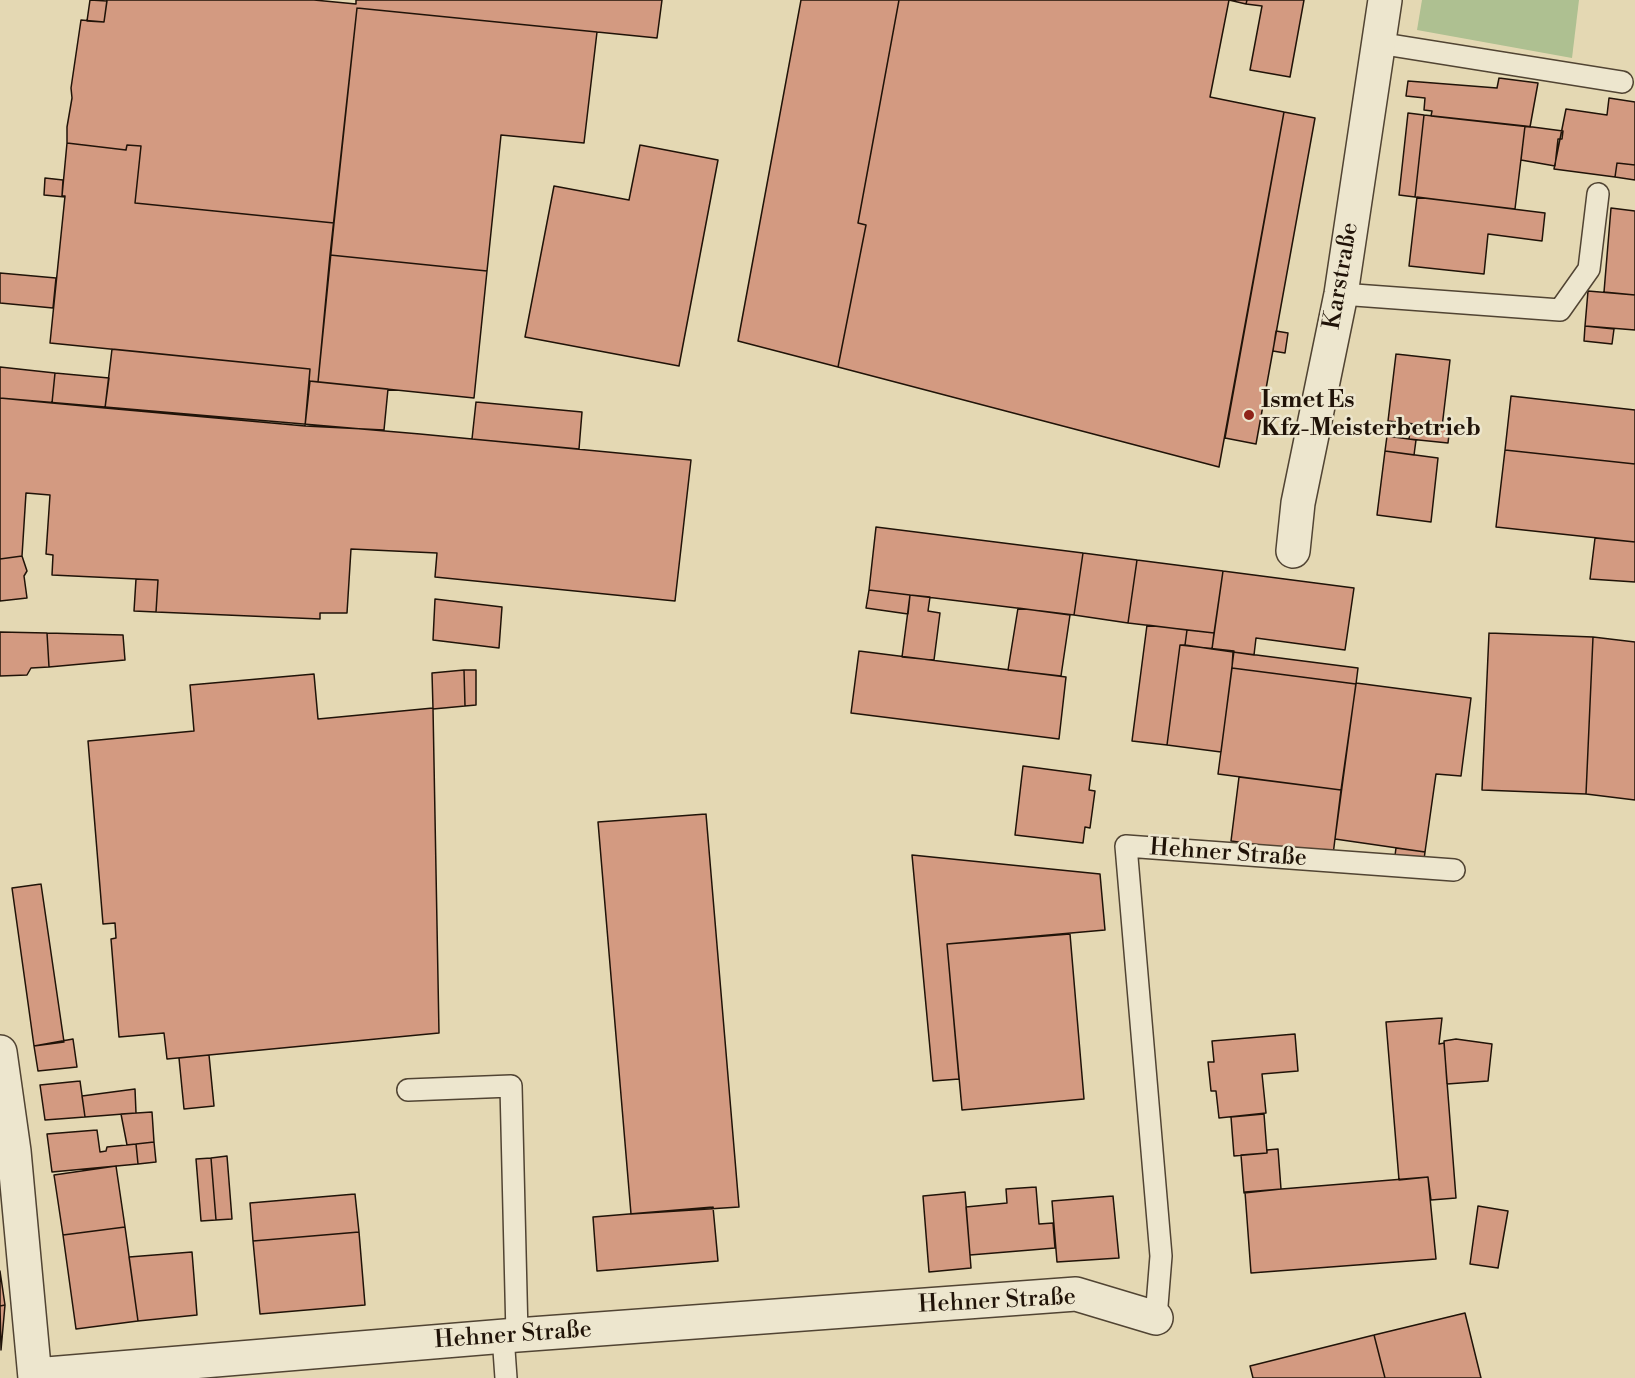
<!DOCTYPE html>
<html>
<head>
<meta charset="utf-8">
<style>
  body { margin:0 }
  canvas { display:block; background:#e4d8b3 }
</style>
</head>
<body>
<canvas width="1635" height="1378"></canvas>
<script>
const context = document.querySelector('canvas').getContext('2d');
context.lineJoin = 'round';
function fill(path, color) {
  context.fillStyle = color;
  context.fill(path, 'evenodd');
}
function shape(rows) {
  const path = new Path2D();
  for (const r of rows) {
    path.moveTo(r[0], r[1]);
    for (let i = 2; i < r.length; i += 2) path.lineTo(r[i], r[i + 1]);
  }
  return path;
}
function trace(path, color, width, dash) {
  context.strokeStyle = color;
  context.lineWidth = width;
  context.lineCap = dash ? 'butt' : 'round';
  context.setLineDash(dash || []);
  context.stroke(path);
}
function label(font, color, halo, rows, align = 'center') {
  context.font = font + ' "Libre Bodoni",serif';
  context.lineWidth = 5;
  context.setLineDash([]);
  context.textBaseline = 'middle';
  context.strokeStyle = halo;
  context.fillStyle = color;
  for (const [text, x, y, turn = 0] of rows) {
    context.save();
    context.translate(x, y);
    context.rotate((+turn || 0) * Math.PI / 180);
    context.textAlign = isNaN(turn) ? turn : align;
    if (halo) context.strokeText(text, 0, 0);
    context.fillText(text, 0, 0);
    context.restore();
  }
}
fill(shape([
  [1422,0,1579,0,1572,58,1417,30]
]), '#aec091');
const building = shape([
  [90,0,107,1,104,22,87,21,90,0],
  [314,0,356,4,356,0,662,0,657,38,357,8,334,223,135,203,141,146,127,145,126,150,67,143,67,127,72,98,71,88,81,20,104,22,107,0,314,0],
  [801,0,899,0,858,223,866,225,838,367,738,341,801,0],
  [899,0,1247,0,1246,4,1229,0,1210,97,1284,112,1219,467,838,367,866,225,858,223,899,0],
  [1247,0,1304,0,1290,77,1250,70,1262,6,1246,4,1247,0],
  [357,8,597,32,584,143,501,135,487,271,330,255,357,8],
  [1499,78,1538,83,1530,127,1431,116,1432,111,1424,110,1425,98,1406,96,1408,81,1497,88,1499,78],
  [1609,98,1635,102,1635,165,1617,163,1615,177,1554,169,1566,109,1607,115,1609,98],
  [1284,112,1315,118,1256,444,1225,438,1284,112],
  [1408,113,1424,115,1415,197,1399,195,1408,113],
  [1424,115,1525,126,1515,209,1415,197,1424,115],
  [1525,126,1563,131,1562,139,1558,139,1555,166,1521,160,1525,126],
  [67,143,126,150,127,145,141,146,135,203,334,223,318,382,309,381,310,369,50,343,65,196,62,196,67,143],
  [640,145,718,160,679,366,525,337,554,186,629,200,640,145],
  [1617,163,1635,165,1635,180,1615,177,1617,163],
  [45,178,63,180,62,196,65,197,44,195,45,178],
  [1417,197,1545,213,1542,241,1488,234,1484,274,1409,266,1417,197],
  [1611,208,1635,211,1635,295,1604,292,1611,208],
  [330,255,487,271,474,398,318,382,330,255],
  [0,273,56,278,53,308,0,303,0,273],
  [1588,291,1635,295,1635,330,1585,326,1588,291],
  [1585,326,1614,329,1612,344,1584,341,1585,326],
  [1276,331,1288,333,1285,353,1273,351,1276,331],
  [112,349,310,369,305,426,105,408,112,349],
  [1396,354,1450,360,1442,427,1388,421,1396,354],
  [0,367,55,373,52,403,0,398,0,367],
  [55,373,109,378,105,408,52,403,55,373],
  [310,381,388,389,384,430,305,426,310,381],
  [1511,396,1635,410,1635,464,1505,450,1511,396],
  [0,398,420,434,691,460,675,601,435,577,437,553,351,549,347,613,320,613,320,619,156,612,158,580,52,575,53,555,46,554,50,495,26,493,22,556,0,559,0,398],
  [476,402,582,412,579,449,472,439,476,402],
  [1411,424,1450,426,1448,443,1409,439,1411,424],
  [1387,436,1416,440,1414,455,1385,451,1387,436],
  [1505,450,1635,464,1635,542,1496,527,1505,450],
  [1385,451,1438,458,1431,522,1377,515,1385,451],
  [876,527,1083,553,1074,615,869,590,876,527],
  [1595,538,1635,542,1635,582,1590,579,1595,538],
  [1083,553,1137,560,1128,623,1074,615,1083,553],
  [22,556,27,571,24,576,27,598,0,601,0,559,22,556],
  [1137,560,1223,571,1214,633,1128,623,1137,560],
  [1223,571,1354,588,1345,650,1256,638,1254,655,1212,649,1223,571],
  [136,579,158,580,156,612,134,611,136,579],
  [869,590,910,595,908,614,866,608,869,590],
  [910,595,930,597,928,611,940,613,934,660,902,657,910,595],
  [435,599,502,607,499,648,433,640,435,599],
  [1018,608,1070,615,1061,676,1008,670,1018,608],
  [1147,625,1187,630,1185,645,1180,645,1167,745,1132,741,1147,625],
  [1187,630,1214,633,1212,649,1185,645,1187,630],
  [0,632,47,633,49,667,31,668,27,675,0,676,0,632],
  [47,633,123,635,125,660,49,667,47,633],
  [1489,633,1593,637,1586,794,1482,790,1489,633],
  [1593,637,1635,642,1635,800,1586,794,1593,637],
  [1180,645,1234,651,1221,752,1167,745,1180,645],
  [859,651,1066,677,1059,739,851,713,859,651],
  [1233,652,1358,668,1356,684,1232,668,1233,652],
  [1232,668,1356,684,1341,790,1218,774,1232,668],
  [464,670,476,670,476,705,465,706,464,670],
  [464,670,465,706,433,709,432,673,464,670],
  [314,674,318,719,433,708,439,1033,167,1059,164,1033,119,1037,111,939,116,938,115,923,103,924,88,741,194,731,190,685,314,674],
  [1356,683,1471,698,1461,776,1436,774,1425,852,1335,839,1356,683],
  [1023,766,1091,775,1089,790,1095,791,1090,828,1085,827,1083,843,1015,835,1023,766],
  [1239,777,1341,790,1333,855,1231,841,1239,777],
  [706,814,739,1207,631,1214,598,822,706,814],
  [1396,848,1425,852,1423,867,1394,863,1396,848],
  [912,855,1100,874,1105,930,947,944,959,1079,933,1081,912,855],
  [41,884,64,1042,34,1046,12,888,41,884],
  [1070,934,1084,1099,962,1110,947,944,1070,934],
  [1442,1018,1439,1044,1444,1043,1456,1198,1431,1200,1428,1177,1399,1180,1386,1022,1442,1018],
  [1295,1034,1298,1071,1262,1074,1266,1113,1219,1118,1216,1091,1211,1091,1208,1062,1214,1062,1212,1041,1295,1034],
  [73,1039,77,1067,38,1071,34,1046,73,1039],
  [1456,1039,1492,1044,1488,1081,1447,1084,1444,1041,1456,1039],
  [209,1055,214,1106,184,1109,179,1058,209,1055],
  [80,1081,85,1117,45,1120,40,1085,80,1081],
  [135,1089,136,1113,85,1117,82,1096,135,1089],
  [152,1112,154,1142,127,1145,121,1114,152,1112],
  [1264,1114,1267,1153,1234,1156,1231,1117,1264,1114],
  [97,1130,100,1152,106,1151,107,1147,136,1144,138,1164,52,1172,47,1134,97,1130],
  [154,1142,156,1162,138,1164,136,1144,154,1142],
  [1278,1149,1281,1189,1244,1193,1241,1155,1267,1153,1267,1150,1278,1149],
  [227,1156,232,1219,216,1220,211,1158,227,1156],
  [211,1158,216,1220,201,1221,196,1159,211,1158],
  [116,1166,125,1227,63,1235,54,1175,116,1166],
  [1428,1177,1436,1259,1251,1273,1245,1192,1428,1177],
  [1036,1187,1039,1224,1053,1223,1055,1248,970,1255,966,1207,1007,1203,1006,1189,1036,1187],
  [965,1192,971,1268,929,1272,923,1196,965,1192],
  [355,1194,359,1232,253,1241,250,1203,355,1194],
  [1113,1196,1119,1258,1057,1262,1052,1201,1113,1196],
  [1478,1206,1508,1211,1498,1268,1470,1264,1478,1206],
  [713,1207,718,1261,597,1271,593,1217,713,1207],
  [125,1227,138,1321,76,1329,63,1235,125,1227],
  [359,1232,365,1305,260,1314,253,1241,359,1232],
  [192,1252,197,1315,138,1321,129,1257,192,1252],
  [0,1271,5,1305,0,1306,0,1271],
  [5,1305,1,1350,0,1306,5,1305],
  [1465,1313,1481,1378,1385,1378,1374,1335,1465,1313],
  [1374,1335,1385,1378,1253,1378,1250,1366,1374,1335]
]);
fill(building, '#d39a81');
trace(building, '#201308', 1.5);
const service = shape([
  [1378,43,1622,82],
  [1341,294,1560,310,1589,269,1598,194],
  [408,1090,511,1086,517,1335],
  [1156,1318,1161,1256,1126,846,1454,870],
  [503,1336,506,1378]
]);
const minor = shape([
  [1293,551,1298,503,1341,294,1385,0],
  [0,1052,14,1151,35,1378],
  [35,1375,517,1335,1076,1294,1156,1318]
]);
trace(service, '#514433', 24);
trace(minor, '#514433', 36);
trace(service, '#ede6ce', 21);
trace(minor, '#ede6ce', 33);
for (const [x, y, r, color] of [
  [1249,415,6,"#8f2418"]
]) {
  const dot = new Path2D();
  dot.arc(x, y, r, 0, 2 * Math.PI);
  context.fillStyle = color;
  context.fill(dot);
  trace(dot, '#ede6ce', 2);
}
label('24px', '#201308', '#ede6ce', [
  ["Karstraße",1342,276,-80],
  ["Hehner Straße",1228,854,4],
  ["Hehner Straße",997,1302,-3],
  ["Hehner Straße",513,1336,-4]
]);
label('bold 24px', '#201308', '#ede6ce', [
  ["Ismet Es",1261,401],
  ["Kfz-Meisterbetrieb",1261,429]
], 'left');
</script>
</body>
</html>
